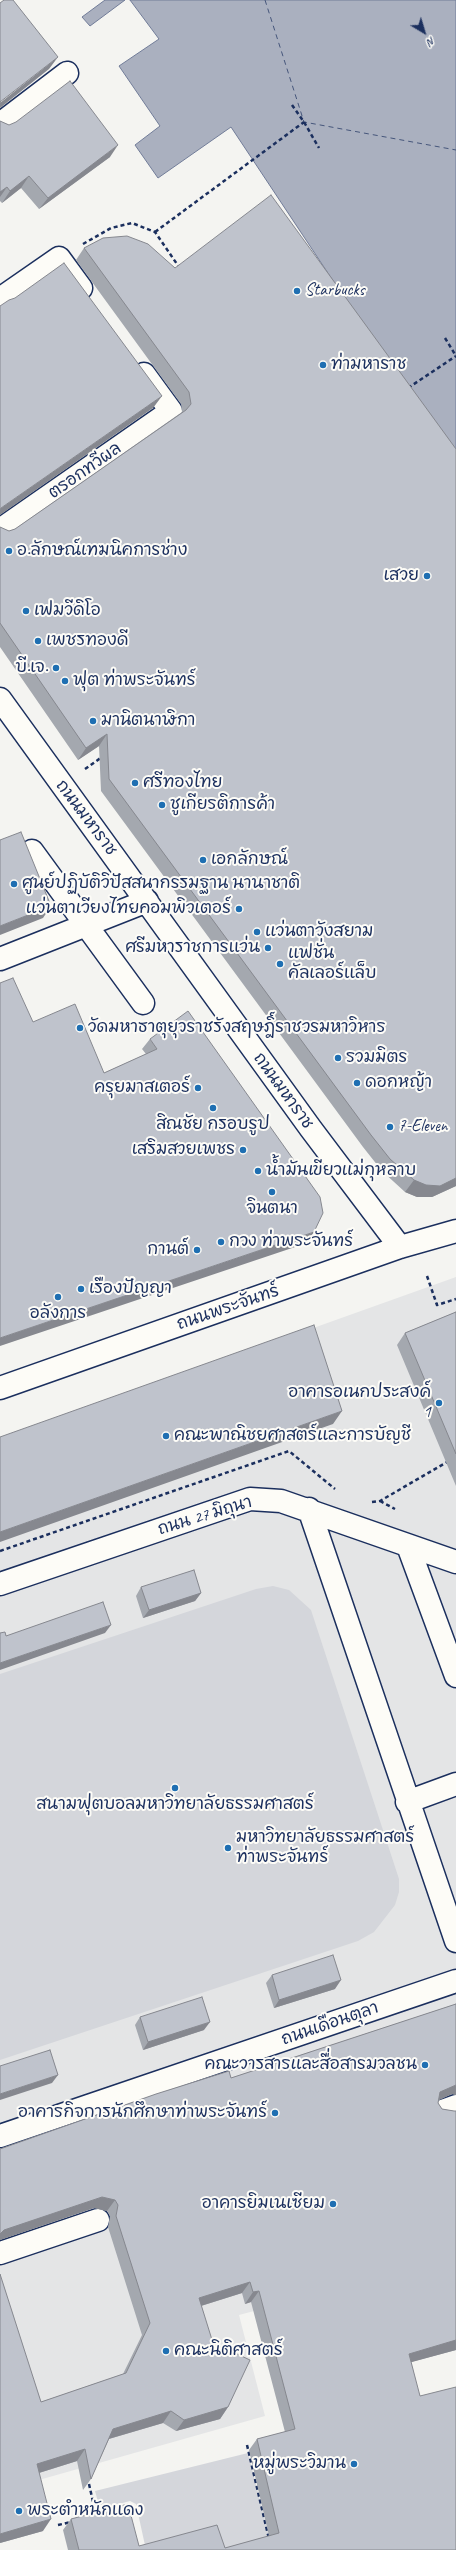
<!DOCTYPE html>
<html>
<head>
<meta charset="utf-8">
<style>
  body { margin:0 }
  #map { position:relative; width:456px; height:2550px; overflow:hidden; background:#f4f4f1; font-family:Caveat,sans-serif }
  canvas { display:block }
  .north { position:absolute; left:404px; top:12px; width:40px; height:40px; -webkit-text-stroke:3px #fdfcf7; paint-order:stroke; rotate:142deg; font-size:11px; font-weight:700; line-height:16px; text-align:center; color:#1b2f5e }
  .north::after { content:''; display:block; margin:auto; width:14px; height:18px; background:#1b2f5e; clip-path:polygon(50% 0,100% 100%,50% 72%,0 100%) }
</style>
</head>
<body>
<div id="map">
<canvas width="456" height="2550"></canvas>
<div class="north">N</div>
</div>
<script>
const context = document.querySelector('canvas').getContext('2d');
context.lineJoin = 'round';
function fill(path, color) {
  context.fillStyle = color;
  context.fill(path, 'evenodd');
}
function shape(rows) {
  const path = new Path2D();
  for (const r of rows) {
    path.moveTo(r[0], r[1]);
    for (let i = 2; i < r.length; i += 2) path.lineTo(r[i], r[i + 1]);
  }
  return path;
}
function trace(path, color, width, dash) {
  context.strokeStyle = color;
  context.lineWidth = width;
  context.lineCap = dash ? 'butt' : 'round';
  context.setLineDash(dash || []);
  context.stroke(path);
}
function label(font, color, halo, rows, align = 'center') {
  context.font = font + ' Caveat,"Playpen Sans Thai",sans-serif';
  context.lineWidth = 4;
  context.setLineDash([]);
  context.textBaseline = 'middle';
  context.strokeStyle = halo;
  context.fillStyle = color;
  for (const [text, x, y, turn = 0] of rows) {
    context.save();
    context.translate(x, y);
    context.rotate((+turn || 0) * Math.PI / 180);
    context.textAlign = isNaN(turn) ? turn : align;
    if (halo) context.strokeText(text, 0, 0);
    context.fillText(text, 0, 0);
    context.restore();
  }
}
fill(shape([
  [456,1277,456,2257,239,2315,265,2416,0,2491,0,1440]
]), '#e4e5e6');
fill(shape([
  [273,1586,289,1590,311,1610,399,1879,399,1892,395,1905,374,1932,358,1941,0,2060,0,1674,256,1589],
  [248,2453,271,2544,250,2550,146,2550,136,2504,130,2501,100,2509,95,2491]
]), '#d4d6db');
const water = shape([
  [105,0,125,0,90,26,82,17,105,0],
  [130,0,456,0,456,466,231,127,158,178,135,145,160,126,119,66,159,39,130,0]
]);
fill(water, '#aab0bf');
trace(water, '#717c98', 1);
trace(shape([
  [265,0,304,122,456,150]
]), '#46567b', 1, [5, 4]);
const minor = shape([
  [0,124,67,73],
  [0,299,59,258,81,288],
  [0,530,171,411,144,374],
  [0,699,311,1129,400,1247],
  [32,851,143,1003],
  [0,959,147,901],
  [0,1388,400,1247,456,1231],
  [309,1509,456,1941],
  [408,1546,456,1676],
  [0,1584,250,1499,281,1501,456,1562],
  [407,1802,456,1784],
  [442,2111,456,2106],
  [0,2136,456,1981],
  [0,2253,98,2220]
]);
trace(minor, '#1b2f5e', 25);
trace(shape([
  [292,105,304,122,319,148],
  [155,232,304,122],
  [83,244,111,228,132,223,155,232,179,267],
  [445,338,456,356],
  [408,388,456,356],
  [85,769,102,757],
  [427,1276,437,1305,456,1299],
  [380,1501,395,1509],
  [372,1502,380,1501,447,1462],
  [0,1551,289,1451,335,1489],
  [247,2445,269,2539],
  [89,2484,96,2515],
  [58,2525,71,2522]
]), '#1b2f5e', 2.5, [4, 3]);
trace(minor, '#fdfcf7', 22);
fill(shape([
  [0,121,9,125,110,157,39,209,21,188,2,203,0,201],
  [84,248,175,268,456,449,456,1186,432,1197,417,1197,405,1192,382,1171,363,1147,101,791,99,746,78,760,0,647,0,527,9,531,15,529,182,412,181,404,76,260],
  [33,1022,104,1073,146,1054,142,1049,150,1039,307,1243],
  [456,1312,456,1486,397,1345,405,1333],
  [141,1587,201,1593,195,1601,143,1618,136,1596],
  [272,1975,335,1989,274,2008,266,1983],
  [456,2004,456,2095,452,2094,439,2100,438,2103,442,2109,454,2111,456,2111,456,2350,411,2362,456,2550,68,2550,63,2530,71,2519,139,2546,225,2548,269,2536,249,2450,257,2439,285,2432,251,2302,245,2304,242,2293,201,2306,228,2407,220,2419,176,2431,163,2423,109,2439,91,2479,83,2490,77,2461,39,2473,43,2531,0,2543,41,2402,123,2374,142,2335,108,2227,110,2216,107,2211,94,2208,0,2240,0,2149,231,2078],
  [140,2017,204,2030,143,2050,135,2025]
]), '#a4a8af');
fill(shape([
  [58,57,49,69,0,108,0,103],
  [118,145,110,157,39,209,48,198],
  [29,176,21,188,2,203,10,191],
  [7,187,0,197,0,192],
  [162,396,153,408,0,515,0,510,1,508],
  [107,734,99,746,78,760,86,748],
  [51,906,43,918,0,935,0,926],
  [456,1178,456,1186,432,1197,417,1197,405,1192,414,1180],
  [314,1232,307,1243,0,1346,0,1338],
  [342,1411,333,1424,0,1542,0,1532],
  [201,1593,195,1601,143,1618,149,1610],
  [111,1625,105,1633,0,1670,0,1663],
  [341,1980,335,1989,274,2008,279,2000],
  [210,2022,204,2030,143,2050,148,2042],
  [58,2075,52,2083,0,2100,0,2094],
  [456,2085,456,2095,452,2094,432,2103,440,2092],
  [102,2197,115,2200,107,2211,94,2208,0,2240,0,2234,4,2230],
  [250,2282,242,2293,191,2309,199,2298],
  [259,2291,251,2302,245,2304,253,2292],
  [456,2340,456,2350,401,2365,409,2354],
  [228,2407,220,2419,176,2431,184,2420],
  [171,2411,163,2423,105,2440,113,2429],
  [85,2449,77,2461,29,2476,37,2464],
  [51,2519,43,2531,0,2543,0,2534]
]), '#86888f');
const building = shape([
  [4,0,13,0,58,57,0,102,0,104,0,3,4,0],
  [70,81,118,145,48,198,29,176,10,191,7,187,0,192,0,121,9,125,16,122,70,81],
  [271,195,456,449,456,1178,440,1186,426,1185,414,1180,390,1159,371,1135,109,779,107,734,86,748,0,623,0,527,9,531,15,529,186,410,191,404,189,392,84,248,103,238,127,236,148,244,175,268,271,195],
  [64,263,162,396,1,508,0,510,0,306,9,300,15,298,64,263],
  [21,832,51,906,0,926,0,840,21,832],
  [13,978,33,1022,75,1004,104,1073,157,1049,150,1039,188,1011,320,1197,323,1213,314,1232,0,1338,0,983,13,978],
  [456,1312,456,1454,405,1333,456,1312],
  [314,1325,342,1411,0,1532,0,1437,314,1325],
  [194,1570,201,1593,149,1610,141,1587,194,1570],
  [103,1602,111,1625,0,1663,0,1633,5,1632,6,1636,103,1602],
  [333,1955,341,1980,279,2000,272,1975,333,1955],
  [202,1997,210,2022,148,2042,140,2017,202,1997],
  [456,2004,456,2085,440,2092,438,2103,442,2109,454,2111,456,2111,456,2340,409,2354,420,2396,456,2387,456,2550,79,2550,71,2519,128,2504,139,2546,217,2525,225,2548,279,2533,257,2439,295,2429,259,2291,253,2292,250,2282,199,2298,213,2343,250,2360,228,2407,184,2420,171,2411,113,2429,91,2479,85,2449,37,2464,51,2519,0,2534,0,2274,41,2402,126,2373,150,2323,116,2216,118,2205,115,2200,102,2197,4,2230,0,2234,0,2149,156,2094,229,2071,231,2078,456,2004],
  [50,2050,58,2075,0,2094,0,2066,50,2050]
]);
fill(building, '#bfc3cc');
trace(building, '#86888f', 1);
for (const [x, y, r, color] of [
  [297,291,4,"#1f6fb2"],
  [323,365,4,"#1f6fb2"],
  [9,551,4,"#1f6fb2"],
  [427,576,4,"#1f6fb2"],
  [26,611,4,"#1f6fb2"],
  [38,641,4,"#1f6fb2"],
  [56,668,4,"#1f6fb2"],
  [65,681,4,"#1f6fb2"],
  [93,721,4,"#1f6fb2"],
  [135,783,4,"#1f6fb2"],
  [162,805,4,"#1f6fb2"],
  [203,860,4,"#1f6fb2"],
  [14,884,4,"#1f6fb2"],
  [239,909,4,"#1f6fb2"],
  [257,932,4,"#1f6fb2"],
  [268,948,4,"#1f6fb2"],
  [280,964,4,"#1f6fb2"],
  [80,1028,4,"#1f6fb2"],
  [338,1058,4,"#1f6fb2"],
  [357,1083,4,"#1f6fb2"],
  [198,1088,4,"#1f6fb2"],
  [213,1108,4,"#1f6fb2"],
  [390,1127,4,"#1f6fb2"],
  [243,1150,4,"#1f6fb2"],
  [258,1171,4,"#1f6fb2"],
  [272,1192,4,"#1f6fb2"],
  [221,1242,4,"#1f6fb2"],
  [197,1250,4,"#1f6fb2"],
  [81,1289,4,"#1f6fb2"],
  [58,1297,4,"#1f6fb2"],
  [439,1403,4,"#1f6fb2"],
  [166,1436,4,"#1f6fb2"],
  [175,1788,4,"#1f6fb2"],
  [228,1848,4,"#1f6fb2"],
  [425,2065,4,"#1f6fb2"],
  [275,2113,4,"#1f6fb2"],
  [333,2204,4,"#1f6fb2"],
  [166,2351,4,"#1f6fb2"],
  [354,2464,4,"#1f6fb2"],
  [19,2511,4,"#1f6fb2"]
]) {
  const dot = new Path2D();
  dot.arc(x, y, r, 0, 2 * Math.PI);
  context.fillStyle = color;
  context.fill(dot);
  trace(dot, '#fdfcf7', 1.5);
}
label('17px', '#1b2f5e', '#fdfcf7', [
  ["Starbucks",305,291],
  ["ท่ามหาราช",331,365],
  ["อ.ลักษณ์เทฆนิคการช่าง",17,551],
  ["เสวย",419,576,"right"],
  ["เฟมวีดิโอ",34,611],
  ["เพชรทองดี",46,641],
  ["บี.เจ.",48,668,"right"],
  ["ฟุต ท่าพระจันทร์",73,681],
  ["มานิตนาฬิกา",101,721],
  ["ศรีทองไทย",143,783],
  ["ชูเกียรติการค้า",170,805],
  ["เอกลักษณ์",211,860],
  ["ศูนย์ปฏิบัติวิปัสสนากรรมฐาน นานาชาติ",22,884],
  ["แว่นตาเวียงไทยคอมพิวเตอร์",231,909,"right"],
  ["แว่นตาวังสยาม",265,932],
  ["ศรีมหาราชการแว่น",260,948,"right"],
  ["แฟชั่น",288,954],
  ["คัลเลอร์แล็บ",288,974],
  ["วัดมหาธาตุยุวราชรังสฤษฎิ์ราชวรมหาวิหาร",88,1028],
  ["รวมมิตร",346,1058],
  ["ดอกหญ้า",365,1083],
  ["ครุยมาสเตอร์",190,1088,"right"],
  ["สิณชัย กรอบรูป",213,1125,"center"],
  ["7-Eleven",398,1127],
  ["เสริมสวยเพชร",235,1150,"right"],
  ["น้ำมันเขียวแม่กุหลาบ",266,1171],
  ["จินตนา",272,1209,"center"],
  ["กวง ท่าพระจันทร์",229,1242],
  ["กานต์",189,1250,"right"],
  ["เรืองปัญญา",89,1289],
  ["อลังการ",58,1314,"center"],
  ["อาคารอเนกประสงค์",431,1393,"right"],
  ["1",431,1413,"right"],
  ["คณะพาณิชยศาสตร์และการบัญชี",174,1436],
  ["สนามฟุตบอลมหาวิทยาลัยธรรมศาสตร์",175,1805,"center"],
  ["มหาวิทยาลัยธรรมศาสตร์",236,1838],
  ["ท่าพระจันทร์",236,1858],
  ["คณะวารสารและสื่อสารมวลชน",417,2065,"right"],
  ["อาคารกิจการนักศึกษาท่าพระจันทร์",267,2113,"right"],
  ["อาคารยิมเนเซียม",325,2204,"right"],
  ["คณะนิติศาสตร์",174,2351],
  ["หมู่พระวิมาน",346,2464,"right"],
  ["พระตำหนักแดง",27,2511]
], 'left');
label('17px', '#1b2f5e', '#fdfcf7', [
  ["ตรอกทวีผล",85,471,-35],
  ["ถนนมหาราช",86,818,53],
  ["ถนนมหาราช",283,1091,54],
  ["ถนนพระจันทร์",228,1308,-19],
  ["ถนน 27 มิถุนา",205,1516,-17],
  ["ถนนเดือนตุลา",330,2024,-19]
]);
</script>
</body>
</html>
